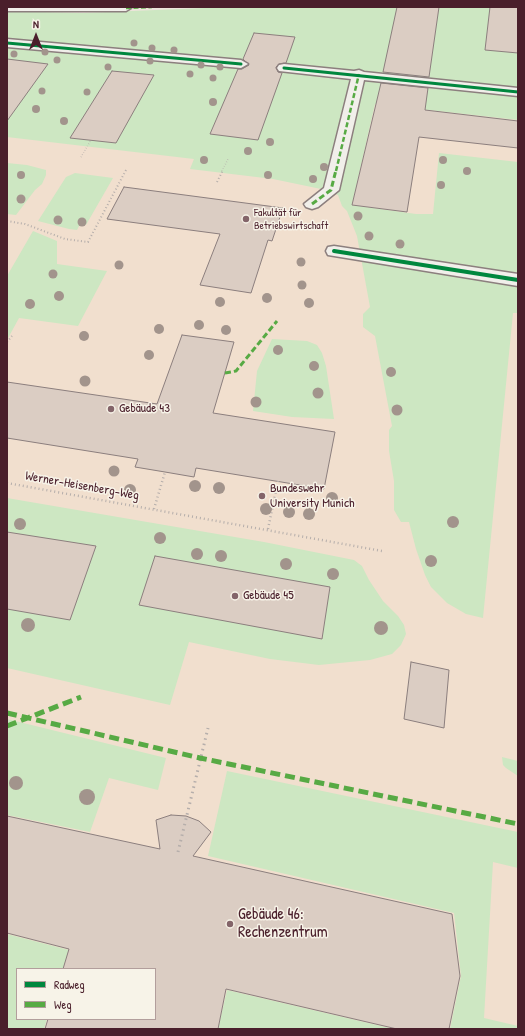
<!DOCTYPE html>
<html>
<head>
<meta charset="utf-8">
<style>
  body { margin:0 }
  #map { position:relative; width:525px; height:1036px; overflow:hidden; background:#ede4db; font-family:"Patrick Hand",sans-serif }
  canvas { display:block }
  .frame { position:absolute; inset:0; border:8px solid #4a1f2b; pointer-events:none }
  .legend { position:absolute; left:16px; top:968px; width:140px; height:52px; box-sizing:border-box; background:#f7f3e8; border:1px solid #b29e9c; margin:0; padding:5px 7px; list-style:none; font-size:12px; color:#4a1f2b }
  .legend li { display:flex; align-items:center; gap:8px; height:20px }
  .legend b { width:20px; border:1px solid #b29e9c }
  .north { position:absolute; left:16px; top:16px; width:40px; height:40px; -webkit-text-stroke:3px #f7f3e8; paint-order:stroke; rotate:0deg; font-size:11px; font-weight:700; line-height:16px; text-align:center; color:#4a1f2b }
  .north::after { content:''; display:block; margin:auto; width:14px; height:18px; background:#4a1f2b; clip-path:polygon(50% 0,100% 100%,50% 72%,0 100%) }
</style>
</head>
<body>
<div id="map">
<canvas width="525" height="1036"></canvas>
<div class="frame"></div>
<ul class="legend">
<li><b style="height:5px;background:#00873e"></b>Radweg</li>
<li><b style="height:5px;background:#57aa44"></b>Weg</li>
</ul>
<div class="north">N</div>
</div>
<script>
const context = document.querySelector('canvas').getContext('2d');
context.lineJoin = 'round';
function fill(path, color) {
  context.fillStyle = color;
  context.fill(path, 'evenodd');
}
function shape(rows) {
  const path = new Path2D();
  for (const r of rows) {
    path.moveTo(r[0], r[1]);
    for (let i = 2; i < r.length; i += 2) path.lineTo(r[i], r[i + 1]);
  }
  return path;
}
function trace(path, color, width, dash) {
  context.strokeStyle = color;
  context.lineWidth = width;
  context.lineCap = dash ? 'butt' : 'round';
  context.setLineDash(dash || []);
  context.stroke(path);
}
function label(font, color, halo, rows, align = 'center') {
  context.font = font + ' "Patrick Hand",sans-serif';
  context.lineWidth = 3;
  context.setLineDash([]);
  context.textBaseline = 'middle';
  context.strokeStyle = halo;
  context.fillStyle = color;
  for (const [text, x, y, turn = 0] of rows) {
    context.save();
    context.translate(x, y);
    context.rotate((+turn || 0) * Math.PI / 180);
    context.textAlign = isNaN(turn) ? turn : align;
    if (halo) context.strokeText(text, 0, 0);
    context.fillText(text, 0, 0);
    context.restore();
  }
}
fill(shape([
  [290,7,518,7,518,1029,7,1029,7,23],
  [17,969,155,969,155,1019,17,1019]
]), '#f1dfce');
fill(shape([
  [229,7,518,7,518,120,375,104,352,205,416,214,433,214,439,153,518,162,518,313,513,313,483,618,466,614,447,603,431,587,425,575,416,549,409,522,401,522,394,510,394,481,389,451,389,430,392,426,375,336,363,327,363,314,370,307,357,236,347,211,342,206,338,195,321,189,273,179,190,169,194,159,7,137,7,11,83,13],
  [7,163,27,165,46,170,46,175,42,184,35,190,16,215,7,214],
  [75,173,113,178,86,225,80,224,77,230,69,229,38,221,66,177],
  [33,231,57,241,57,264,107,271,78,326,19,318,7,340,7,276],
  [272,339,307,341,317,345,322,353,326,366,334,419,292,417,253,411,257,371],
  [7,498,264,542,354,560,362,566,369,580,383,601,398,616,404,625,406,634,401,645,392,654,370,660,319,665,270,659,189,642,170,705,7,668],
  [7,719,166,758,158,790,109,778,90,832,7,815],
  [502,757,518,761,518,776,506,768,503,765],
  [227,771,518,832,518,868,493,862,484,1018,518,1026,518,1029,450,1029,461,976,454,913,208,856],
  [7,934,69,950,63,969,17,969,17,1019,47,1019,44,1029,7,1029],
  [227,990,394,1029,218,1029]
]), '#cde7c2');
const building = shape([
  [397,7,439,7,429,77,383,72,397,7],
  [490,7,518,7,518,53,485,50,490,7],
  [254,33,295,37,286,63,279,64,276,67,278,72,282,73,258,140,210,134,238,69,242,69,249,65,243,59,254,33],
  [7,59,48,64,7,121,7,59],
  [112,71,154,75,116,143,70,138,112,71],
  [381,83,428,88,425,110,518,121,518,148,419,137,407,212,352,205,381,83],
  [124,187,283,208,272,241,268,240,251,293,200,285,220,234,107,219,124,187],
  [182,335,234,342,213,413,335,432,324,489,196,468,194,477,165,472,135,467,138,459,7,438,7,382,157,404,182,335],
  [7,532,96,546,70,620,7,609,7,532],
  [155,556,330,587,322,639,139,605,155,556],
  [411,662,449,670,444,728,404,719,411,662],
  [171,815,186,816,199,821,211,832,193,856,452,914,460,976,449,1029,397,1029,226,989,218,1029,45,1029,48,1019,155,1019,155,969,63,969,69,949,7,933,7,816,160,849,156,820,171,815]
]);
fill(building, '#dbcdc3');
trace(building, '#8c7f7e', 1);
const service = shape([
  [7,7,131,7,131,8,126,11,7,11,7,7]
]);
const minor = shape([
  [7,39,241,60,248,64,241,68,7,47,7,39],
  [284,64,354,71,359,70,364,72,518,88,518,96,364,80,339,190,318,207,312,209,306,207,304,204,324,188,351,79,279,71,277,68,279,65,284,64],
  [334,246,518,274,518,286,328,255,326,251,328,247,334,246]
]);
trace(service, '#8c7f7e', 3);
trace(minor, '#8c7f7e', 3);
trace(shape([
  [81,157,91,140],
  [222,171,228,159]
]), '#b5aeab', 1.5, [0.5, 2]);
trace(shape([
  [217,182,223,170],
  [7,221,25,224,65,239,88,242,126,170],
  [7,342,12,336]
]), '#b5aeab', 2, [1, 2.5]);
trace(shape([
  [7,483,382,551],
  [154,509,165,472],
  [268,529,278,481]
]), '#b5aeab', 2.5, [1, 3]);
trace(shape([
  [178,852,208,728]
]), '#b5aeab', 3, [1.5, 4]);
fill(service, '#f1efea');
fill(minor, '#f1efea');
trace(shape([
  [126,8,152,7],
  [336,171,359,74]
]), '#57aa44', 2.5, [5, 2.5]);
trace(shape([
  [312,204,331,190,336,170],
  [225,373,236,371,277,321]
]), '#57aa44', 3, [6, 3]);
trace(shape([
  [7,713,200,758,518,824],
  [7,726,81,697]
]), '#57aa44', 5, [10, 5]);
trace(shape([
  [7,43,241,64],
  [284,68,518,92]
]), '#00873e', 3);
trace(shape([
  [334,251,518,280]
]), '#00873e', 4);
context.fillStyle = '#a2948c';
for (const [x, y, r] of [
  [134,43,3.5],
  [152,48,3.5],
  [174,50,3.5],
  [45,52,3.5],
  [14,54,3.5],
  [57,60,3.5],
  [150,61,3.5],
  [201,65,3.5],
  [108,67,3.5],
  [220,67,3.5],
  [190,74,3.5],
  [213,78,3.5],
  [42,91,3.5],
  [87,92,3.5],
  [213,102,4],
  [36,109,4],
  [64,121,4],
  [270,142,4],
  [248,151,4],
  [204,160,4],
  [443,160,4],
  [324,167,4],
  [467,171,4],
  [21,175,4],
  [268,175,4],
  [313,179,4],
  [441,185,4],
  [21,199,4.5],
  [358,216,4.5],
  [58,220,4.5],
  [82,222,4.5],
  [369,236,4.5],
  [400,244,4.5],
  [301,262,4.5],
  [119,265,4.5],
  [53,274,4.5],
  [302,285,4.5],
  [59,296,5],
  [267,298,5],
  [220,302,5],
  [309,303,5],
  [30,304,5],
  [199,325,5],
  [159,329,5],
  [226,330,5],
  [84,336,5],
  [278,350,5],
  [149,355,5],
  [314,366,5],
  [391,372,5],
  [85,381,5.5],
  [318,393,5.5],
  [256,402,5.5],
  [397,410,5.5],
  [114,471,5.5],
  [195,486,6],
  [219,488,6],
  [130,490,6],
  [332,498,6],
  [266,509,6],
  [289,512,6],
  [309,514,6],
  [453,522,6],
  [20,524,6],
  [160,538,6],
  [197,554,6],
  [221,556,6],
  [431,561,6],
  [286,564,6],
  [333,574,6],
  [28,625,7],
  [381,628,7],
  [16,783,7],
  [87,797,8]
]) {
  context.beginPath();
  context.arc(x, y, r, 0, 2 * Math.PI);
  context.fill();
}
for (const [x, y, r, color] of [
  [246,219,4,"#836469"],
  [111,409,4,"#836469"],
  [262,496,4,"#836469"],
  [235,596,4,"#836469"],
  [230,924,4,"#836469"]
]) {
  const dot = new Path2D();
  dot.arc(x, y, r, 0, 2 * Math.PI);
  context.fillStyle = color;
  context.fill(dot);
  trace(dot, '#f7f3e8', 1.5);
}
label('11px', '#4a1f2b', '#f7f3e8', [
  ["Fakultät für",254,213],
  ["Betriebswirtschaft",254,226]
], 'left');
label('13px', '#4a1f2b', '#f7f3e8', [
  ["Gebäude 43",119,409],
  ["Bundeswehr",270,489],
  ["University Munich",270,504],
  ["Gebäude 45",243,596]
], 'left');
label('13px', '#4a1f2b', '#f7f3e8', [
  ["Werner-Heisenberg-Weg",82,486,10]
]);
label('16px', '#4a1f2b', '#f7f3e8', [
  ["Gebäude 46:",238,915],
  ["Rechenzentrum",238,933]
], 'left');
</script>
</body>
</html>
